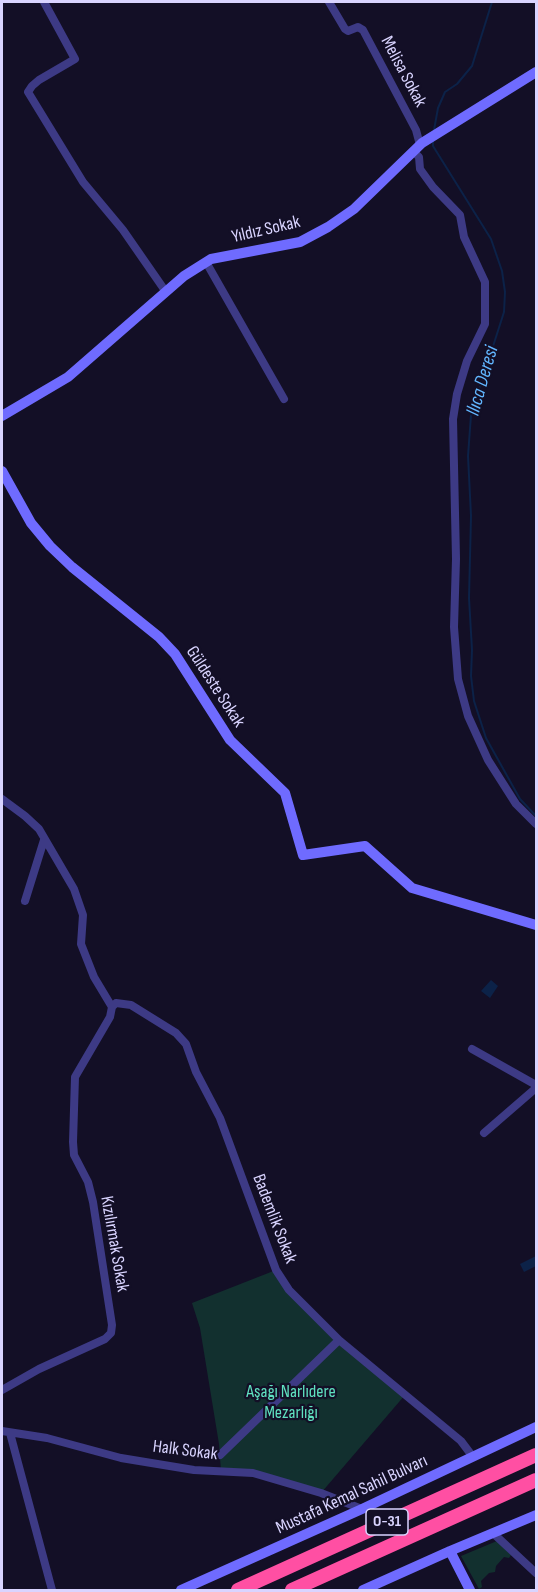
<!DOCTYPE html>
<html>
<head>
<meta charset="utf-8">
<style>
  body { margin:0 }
  #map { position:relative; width:538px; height:1592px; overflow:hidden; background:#130f26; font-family:"Sofia Sans Condensed",sans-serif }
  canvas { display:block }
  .frame { position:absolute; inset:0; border:3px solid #d9d4ff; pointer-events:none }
</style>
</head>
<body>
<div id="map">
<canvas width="538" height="1592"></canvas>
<div class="frame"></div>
</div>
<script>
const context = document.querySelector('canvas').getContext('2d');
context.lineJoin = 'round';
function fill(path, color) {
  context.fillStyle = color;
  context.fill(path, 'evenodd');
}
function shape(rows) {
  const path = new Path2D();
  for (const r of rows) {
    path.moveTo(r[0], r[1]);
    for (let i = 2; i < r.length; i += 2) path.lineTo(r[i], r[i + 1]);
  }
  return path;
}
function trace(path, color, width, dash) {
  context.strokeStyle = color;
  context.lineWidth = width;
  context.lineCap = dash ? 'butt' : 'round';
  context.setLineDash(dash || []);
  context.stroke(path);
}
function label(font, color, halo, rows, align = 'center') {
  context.font = font + ' "Sofia Sans Condensed",sans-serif';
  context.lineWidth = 4.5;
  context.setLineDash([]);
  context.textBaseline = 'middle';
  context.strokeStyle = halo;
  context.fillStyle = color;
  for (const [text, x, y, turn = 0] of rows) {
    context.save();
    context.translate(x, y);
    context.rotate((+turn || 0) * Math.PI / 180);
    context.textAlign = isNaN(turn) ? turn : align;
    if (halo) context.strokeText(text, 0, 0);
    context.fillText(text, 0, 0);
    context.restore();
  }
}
fill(shape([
  [276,1270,289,1290,405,1395,321,1493,253,1473,221,1471,219,1444,200,1328,192,1303],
  [497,1541,511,1555,509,1558,504,1557,496,1566,495,1572,489,1573,481,1581,482,1587,479,1589,461,1556]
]), '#12302f');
fill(shape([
  [491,980,498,986,490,998,481,991],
  [536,1256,536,1266,524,1272,520,1264]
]), '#0c2248');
trace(shape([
  [434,130,438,108,445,92,457,84,472,66,492,2],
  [433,141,433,146,491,239,502,271,505,292,504,312,471,415,468,456,471,516,469,598,472,650,471,676,474,701,486,738,520,799,536,816]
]), '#0c2248', 2);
trace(shape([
  [44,2,75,59,39,80,32,86,28,92,83,182,123,230,166,292],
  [329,2,345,29,348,31,358,27,363,30,416,130,420,145],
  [413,151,419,157,420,169,433,187,460,215,464,237,485,282,485,324,467,361,457,394,453,419,456,559,454,627,458,679,468,716,488,760,516,804,536,824],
  [206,262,284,399],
  [2,799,25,816,39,829,74,889,83,915,81,944,94,977,112,1007,110,1017,75,1077,73,1142,74,1155,88,1182,93,1202,112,1325,111,1333,105,1339,39,1369,2,1390],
  [25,901,44,840],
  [112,1007,116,1003,131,1005,176,1033,186,1044,196,1072,220,1118,276,1270,289,1290,339,1340,461,1441,473,1457],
  [472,1049,536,1085],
  [484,1133,536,1088],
  [2,1431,47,1438,121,1458,194,1470,253,1473,321,1493,362,1509],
  [10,1433,52,1590],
  [220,1455,339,1340],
  [494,1534,536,1573]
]), '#3d3a85', 8);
trace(shape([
  [2,416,68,377,184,276,211,259,300,242,328,227,354,209,422,143,536,72],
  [2,471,31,523,50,546,72,567,159,637,175,654,230,740,285,793,303,855,365,846,412,888,536,925],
  [450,1551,470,1590],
  [181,1590,362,1509,536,1427],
  [363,1590,450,1551,536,1515]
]), '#6f6bff', 10);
trace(shape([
  [238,1590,536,1455],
  [292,1590,536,1480]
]), '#ff4fa3', 14);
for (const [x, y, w] of [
  [387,1522,42]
]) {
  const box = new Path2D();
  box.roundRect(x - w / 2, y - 13, w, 26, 4.5);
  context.fillStyle = '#130f26';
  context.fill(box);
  trace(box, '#d9d4ff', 1.5);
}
label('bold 16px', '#d9d4ff', null, [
  ["O-31",387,1522]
]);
label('18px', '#d9d4ff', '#130f26', [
  ["Melisa Sokak",403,72,62],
  ["Yıldız Sokak",266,230,-13],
  ["Güldeste Sokak",215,687,57],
  ["Bademlik Sokak",274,1219,69],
  ["Kızılırmak Sokak",114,1244,80],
  ["Halk Sokak",185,1451,7],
  ["Mustafa Kemal Sahil Bulvarı",352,1495,-25]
]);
label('18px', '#5fe0c0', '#130f26', [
  ["Aşağı Narlıdere",291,1392],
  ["Mezarlığı",291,1413]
]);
label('italic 20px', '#62b6ff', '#130f26', [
  ["Ilıca Deresi",483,381,-74]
]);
</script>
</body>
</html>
